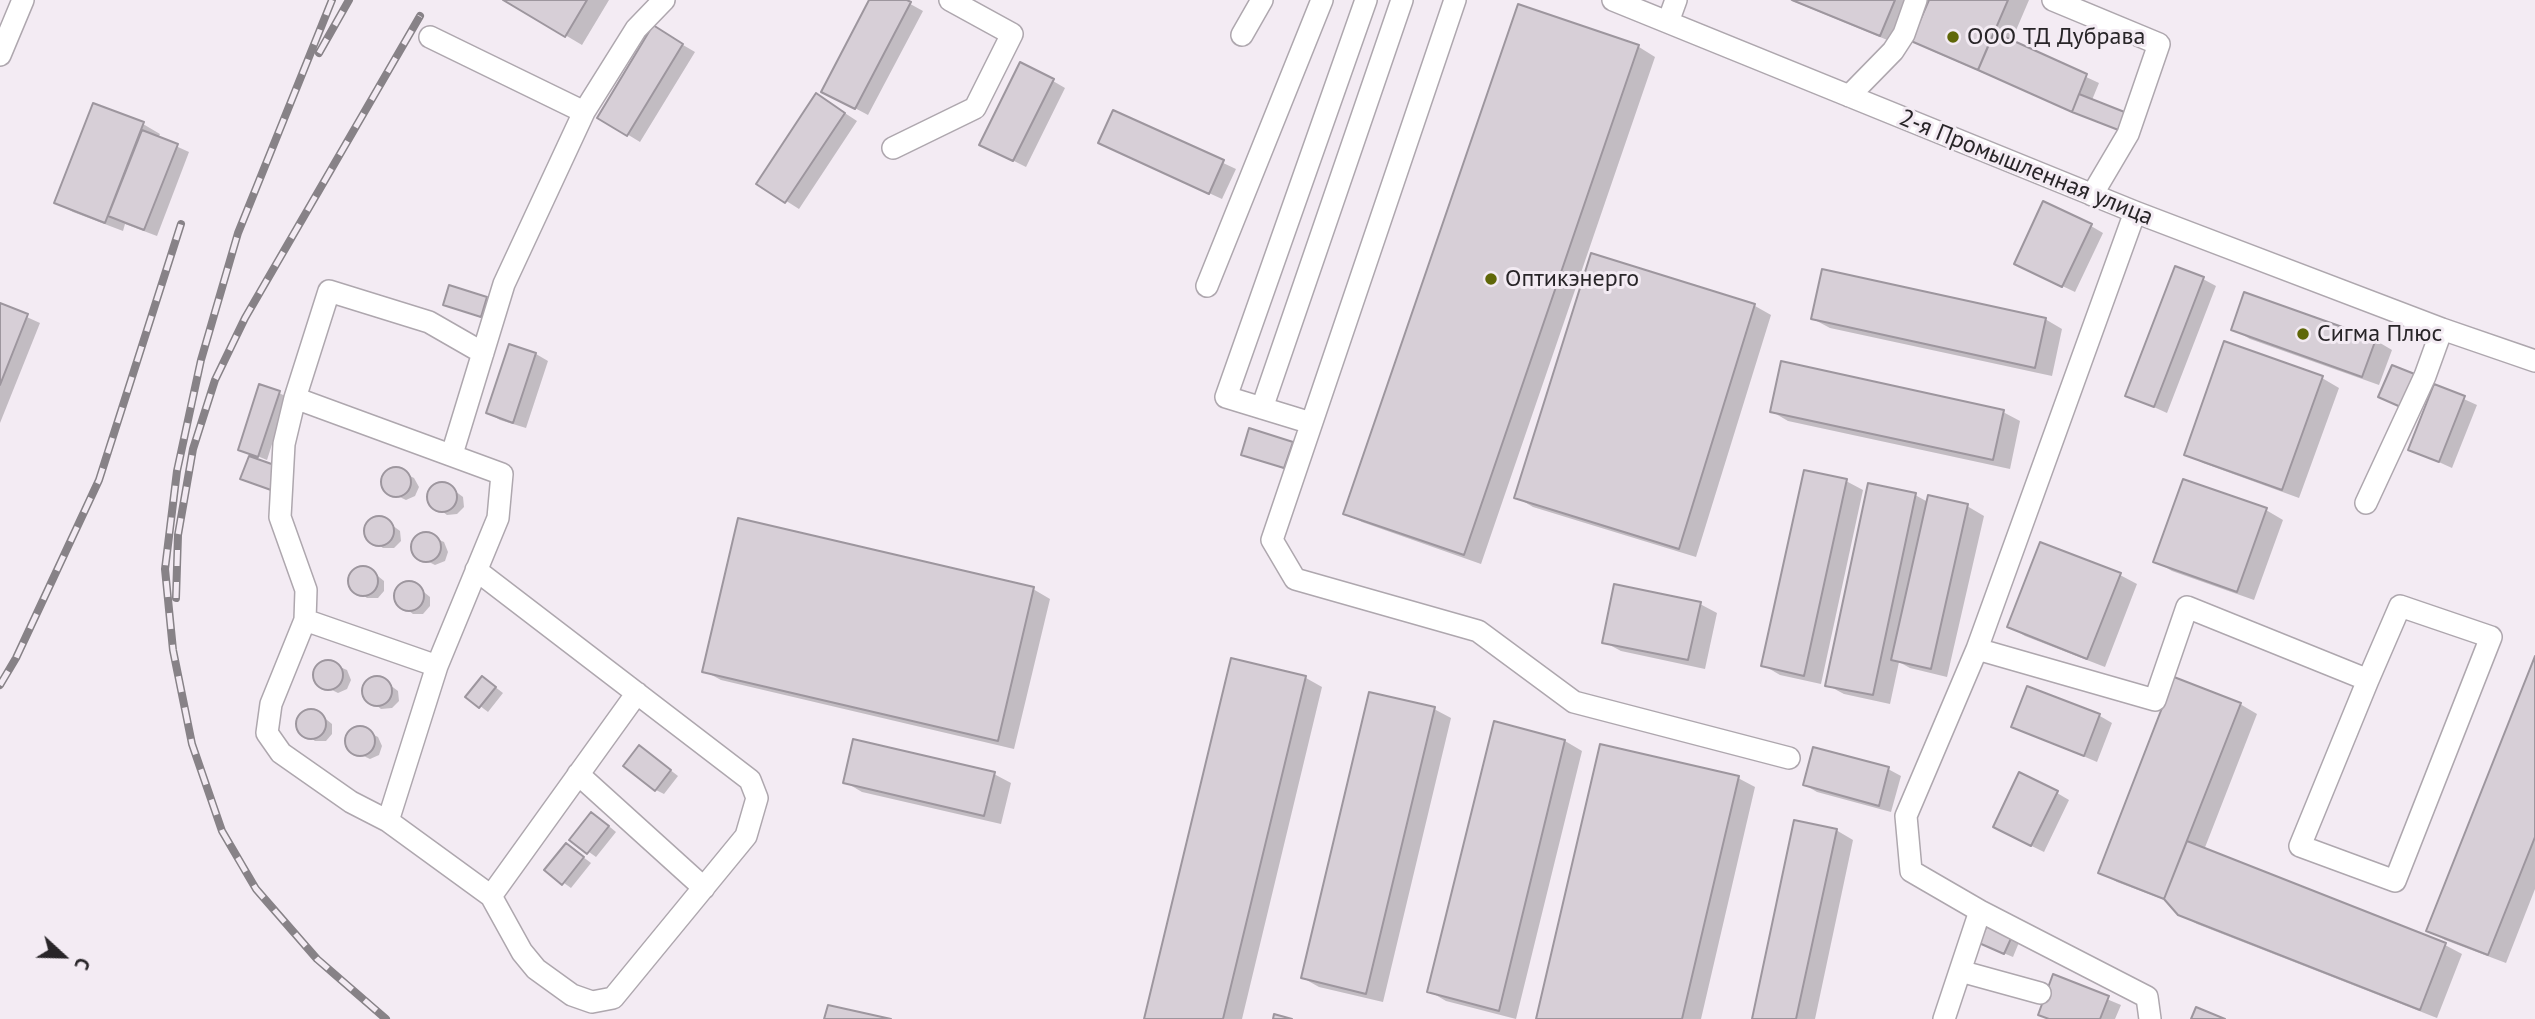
<!DOCTYPE html>
<html>
<head>
<meta charset="utf-8">
<style>
  body { margin:0 }
  #map { position:relative; width:2535px; height:1019px; overflow:hidden; background:#f3ebf3; font-family:"PT Sans",sans-serif }
  canvas { display:block }
  .north { position:absolute; left:28px; top:921px; width:70px; height:70px; -webkit-text-stroke:5px #f3ebf3; paint-order:stroke; rotate:112deg; font-size:19px; font-weight:700; line-height:28px; text-align:center; color:#282528 }
  .north::after { content:''; display:block; margin:auto; width:24px; height:32px; background:#282528; clip-path:polygon(50% 0,100% 100%,50% 72%,0 100%) }
</style>
</head>
<body>
<div id="map">
<canvas width="2535" height="1019"></canvas>
<div class="north">С</div>
</div>
<script>
const context = document.querySelector('canvas').getContext('2d');
context.lineJoin = 'round';
function fill(path, color) {
  context.fillStyle = color;
  context.fill(path, 'evenodd');
}
function shape(rows) {
  const path = new Path2D();
  for (const r of rows) {
    if (r.length === 3) {
      path.moveTo(r[0] + r[2], r[1]);
      path.arc(r[0], r[1], r[2], 0, 2 * Math.PI);
      continue;
    }
    path.moveTo(r[0], r[1]);
    for (let i = 2; i < r.length; i += 2) path.lineTo(r[i], r[i + 1]);
  }
  return path;
}
function trace(path, color, width, dash) {
  context.strokeStyle = color;
  context.lineWidth = width;
  context.lineCap = dash ? 'butt' : 'round';
  context.setLineDash(dash || []);
  context.stroke(path);
}
function label(font, color, halo, rows, align = 'center') {
  context.font = font + ' "PT Sans",sans-serif';
  context.lineWidth = 6;
  context.setLineDash([]);
  context.textBaseline = 'middle';
  context.strokeStyle = halo;
  context.fillStyle = color;
  for (const [text, x, y, turn = 0] of rows) {
    context.save();
    context.translate(x, y);
    context.rotate((+turn || 0) * Math.PI / 180);
    context.textAlign = isNaN(turn) ? turn : align;
    if (halo) context.strokeText(text, 0, 0);
    context.fillText(text, 0, 0);
    context.restore();
  }
}
fill(shape([
  [506,0,609,0,582,45],
  [871,0,903,0,923,11,868,115,836,98],
  [1790,0,1915,0,1897,44],
  [1931,0,2029,0,2011,42,2099,83,2085,117,1930,50,1913,41],
  [1519,6,1639,47,1655,57,1481,564,1362,522,1345,513],
  [654,28,695,52,640,142,599,117],
  [1053,81,1065,88,1026,167,994,151],
  [828,102,857,121,799,209,758,183],
  [94,105,143,124,160,134,158,138,189,152,157,236,125,224,123,231,73,212,56,203],
  [1114,112,1236,169,1222,199,1113,149],
  [2091,226,2103,233,2075,292,2016,264],
  [1592,255,1755,306,1771,315,1696,557,1533,507,1516,497],
  [2203,279,2216,286,2167,413,2127,395],
  [486,299,494,304,489,321,445,304],
  [0,305,40,323,0,423],
  [1813,319,2045,319,2062,329,2052,376,1830,328],
  [2233,329,2375,340,2392,350,2379,385,2250,339],
  [510,346,536,354,548,361,526,428,500,420,488,413],
  [2322,378,2339,388,2299,498,2203,463,2186,454],
  [2435,386,2477,405,2452,468,2410,449],
  [279,393,287,397,267,460,240,449],
  [1771,411,2003,412,2020,421,2010,469,1788,421],
  [1292,443,1300,448,1292,472,1243,454],
  [396,469,414,478,419,487,415,496,406,500,387,491,383,482,387,473],
  [1846,481,1863,490,1821,684,1780,675,1763,665],
  [2184,481,2266,510,2283,520,2254,600,2172,571,2155,561],
  [437,485,447,485,463,497,464,507,457,514,447,515,430,502,430,492],
  [1915,495,1928,502,1967,506,1984,516,1947,677,1910,668,1899,662,1890,704,1844,694,1827,685],
  [374,519,384,519,400,531,401,541,394,548,383,548,367,536,367,526],
  [425,534,444,542,448,552,445,561,435,565,417,556,413,547,416,538],
  [368,568,384,581,384,591,378,598,367,598,351,586,351,576,358,569],
  [2120,575,2137,584,2105,667,2025,636,2009,626],
  [414,584,430,597,430,606,423,614,413,614,397,602,397,592,404,585],
  [1033,589,1050,599,1014,749,721,680,704,671],
  [1700,604,1717,613,1705,669,1621,651,1604,642],
  [2535,660,2535,889,2506,963,2445,940,2429,930],
  [328,662,347,670,351,680,347,689,338,693,320,684,315,675,319,666],
  [1306,678,1322,687,1242,1019,1145,1019],
  [372,679,382,679,398,691,399,701,392,708,381,709,365,696,365,686],
  [490,683,503,693,488,712,467,696],
  [2028,688,2100,716,2112,723,2097,762,2013,726],
  [2240,704,2257,714,2204,850,2445,945,2462,954,2437,1018,2197,924,2179,914,2170,902,2117,882,2100,872],
  [1434,709,1451,718,1383,1002,1319,987,1303,978],
  [316,711,332,724,332,734,326,741,315,741,299,729,299,719,306,712],
  [1495,723,1565,741,1582,751,1516,1019,1446,1001,1429,991],
  [360,728,378,737,382,746,379,755,370,759,351,750,347,741,351,732],
  [647,752,678,776,664,794,656,790],
  [1888,769,1901,776,1891,812,1817,792,1805,785],
  [994,774,1011,783,1001,824,862,792,845,782],
  [1738,778,1755,787,1701,1019,1537,1019],
  [2057,793,2069,800,2044,852,2007,834],
  [599,818,616,832,596,857,571,839],
  [1836,830,1853,840,1815,1019,1755,1019],
  [574,850,591,863,571,888,546,870],
  [2012,935,2020,940,2013,957,1989,947],
  [2054,977,2121,1005,2115,1019,2049,1019,2040,1014]
]), '#0003');
const building = shape([
  [503,0,587,0,565,37,503,0],
  [869,0,907,0,911,2,855,109,821,92,869,0],
  [1792,0,1895,0,1880,36,1792,0],
  [1929,0,2008,0,1978,70,1911,41,1929,0],
  [1518,4,1639,45,1464,555,1343,514,1518,4],
  [653,25,683,44,627,136,597,118,653,25],
  [1994,32,2087,74,2072,112,1978,70,1994,32],
  [1020,62,1054,79,1013,161,979,145,1020,62],
  [816,93,845,113,785,203,756,184,816,93],
  [2079,94,2127,113,2121,131,2072,112,2079,94],
  [93,103,144,122,105,223,54,203,93,103],
  [1113,110,1224,160,1209,194,1098,143,1113,110],
  [142,130,178,144,144,230,108,216,142,130],
  [2043,201,2092,224,2062,287,2014,264,2043,201],
  [1591,253,1755,304,1679,549,1514,498,1591,253],
  [2175,266,2204,277,2154,407,2125,396,2175,266],
  [1822,269,2046,318,2035,368,1811,319,1822,269],
  [449,285,487,297,481,317,443,305,449,285],
  [2244,292,2376,339,2362,377,2231,330,2244,292],
  [0,303,28,314,0,385,0,303],
  [2224,341,2323,376,2282,490,2184,455,2224,341],
  [509,344,536,353,513,423,486,413,509,344],
  [1781,361,2004,410,1993,460,1770,412,1781,361],
  [2392,365,2417,375,2403,408,2378,397,2392,365],
  [259,384,280,391,258,457,238,450,259,384],
  [2434,384,2465,396,2439,462,2408,450,2434,384],
  [1249,428,1293,442,1284,468,1241,455,1249,428],
  [249,456,280,467,271,490,240,479,249,456],
  [396,482,15],
  [1804,470,1847,479,1804,676,1761,666,1804,470],
  [2183,479,2267,508,2237,592,2153,562,2183,479],
  [442,497,15],
  [1868,483,1916,493,1873,695,1825,686,1868,483],
  [1928,495,1968,504,1931,669,1891,660,1928,495],
  [379,531,15],
  [738,518,1034,587,998,741,702,672,738,518],
  [426,547,15],
  [2040,542,2121,573,2087,659,2007,627,2040,542],
  [363,581,15],
  [409,596,15],
  [1614,584,1701,602,1688,660,1602,643,1614,584],
  [2535,656,2535,837,2488,955,2426,931,2535,656],
  [1231,658,1306,676,1223,1019,1144,1019,1231,658],
  [328,675,15],
  [482,676,496,687,479,708,465,697,482,676],
  [377,691,15],
  [2174,677,2241,703,2164,899,2098,873,2174,677],
  [2027,686,2100,714,2084,756,2011,727,2027,686],
  [1369,692,1435,707,1366,994,1301,978,1369,692],
  [311,724,15],
  [1494,721,1565,740,1499,1011,1427,992,1494,721],
  [360,741,15],
  [853,739,995,772,984,816,843,783,853,739],
  [1600,744,1739,776,1682,1019,1536,1019,1600,744],
  [639,745,671,770,655,791,623,766,639,745],
  [1813,747,1889,767,1879,806,1803,785,1813,747],
  [2019,772,2058,791,2031,846,1993,827,2019,772],
  [591,812,609,826,587,854,569,840,591,812],
  [1794,820,1837,829,1796,1019,1752,1019,1794,820],
  [2187,841,2446,943,2420,1010,2178,915,2164,899,2187,841],
  [566,843,584,857,562,885,544,870,566,843],
  [1988,923,2013,934,2004,954,1979,943,1988,923],
  [2053,974,2109,996,2100,1019,2049,1019,2038,1015,2053,974],
  [828,1005,891,1019,824,1019,828,1005],
  [2196,1007,2225,1019,2191,1019,2196,1007],
  [1274,1014,1292,1019,1273,1019,1274,1014]
]);
fill(building, '#d7cfd7');
trace(building, '#9d969e', 2);
const minor = shape([
  [1455,0,1272,540,1295,579,1478,631,1574,702,1789,758],
  [1613,0,2135,212,2442,329,2535,361],
  [2053,0,2159,44,2128,134,2092,195],
  [1668,22,1676,0],
  [1242,35,1262,0],
  [430,37,584,112],
  [0,55,23,0],
  [1849,96,1893,51,1904,34,1916,0],
  [893,148,975,108,1012,34,950,0],
  [2135,212,1977,649,1906,816,1911,871,1980,911,2147,997,2150,1019],
  [1207,286,1322,0],
  [295,398,284,444,280,517,306,590,305,620,271,704,267,733,281,753,351,802,388,821,491,896,522,952,536,969,572,995,592,1002,613,998,746,836,757,798,750,780,476,570],
  [1262,408,1402,0],
  [1311,423,1226,397,1366,0],
  [452,454,504,284,584,112,636,29,664,0],
  [2366,503,2425,376,2442,329],
  [305,620,437,666],
  [1977,649,2155,700,2187,607,2368,680,2300,846,2395,881,2491,637,2400,606,2368,680],
  [578,774,704,888],
  [388,821,437,666,498,518,502,474,295,398,329,291,429,322,483,353],
  [491,896,637,693],
  [1960,971,2040,993],
  [1944,1019,1980,911]
]);
trace(minor, '#aea7ae', 24);
trace(minor, '#fff', 21);
const rail = shape([
  [332,0,238,233,201,360,177,471,165,569,173,650,192,744,222,831,256,889,317,959,386,1019],
  [319,53,349,0],
  [176,598,178,535,193,449,215,380,245,318,420,16],
  [0,685,16,658,99,480,181,224]
]);
trace(rail, '#878287', 8);
trace(rail, '#f3ebf3', 5, [16]);
for (const [x, y, r, color] of [
  [1953,37,7,"#5f6708"],
  [1491,279,7,"#5f6708"],
  [2303,334,7,"#5f6708"]
]) {
  const dot = new Path2D();
  dot.arc(x, y, r, 0, 2 * Math.PI);
  context.fillStyle = color;
  context.fill(dot);
  trace(dot, '#f3ebf3', 2.5);
}
label('24px', '#282528', '#f3ebf3', [
  ["ООО ТД Дубрава",1967,37],
  ["Оптикэнерго",1505,279],
  ["Сигма Плюс",2317,334]
], 'left');
label('24px', '#282528', '#f3ebf3', [
  ["2-я Промышленная улица",2026,168,22]
]);
</script>
</body>
</html>
